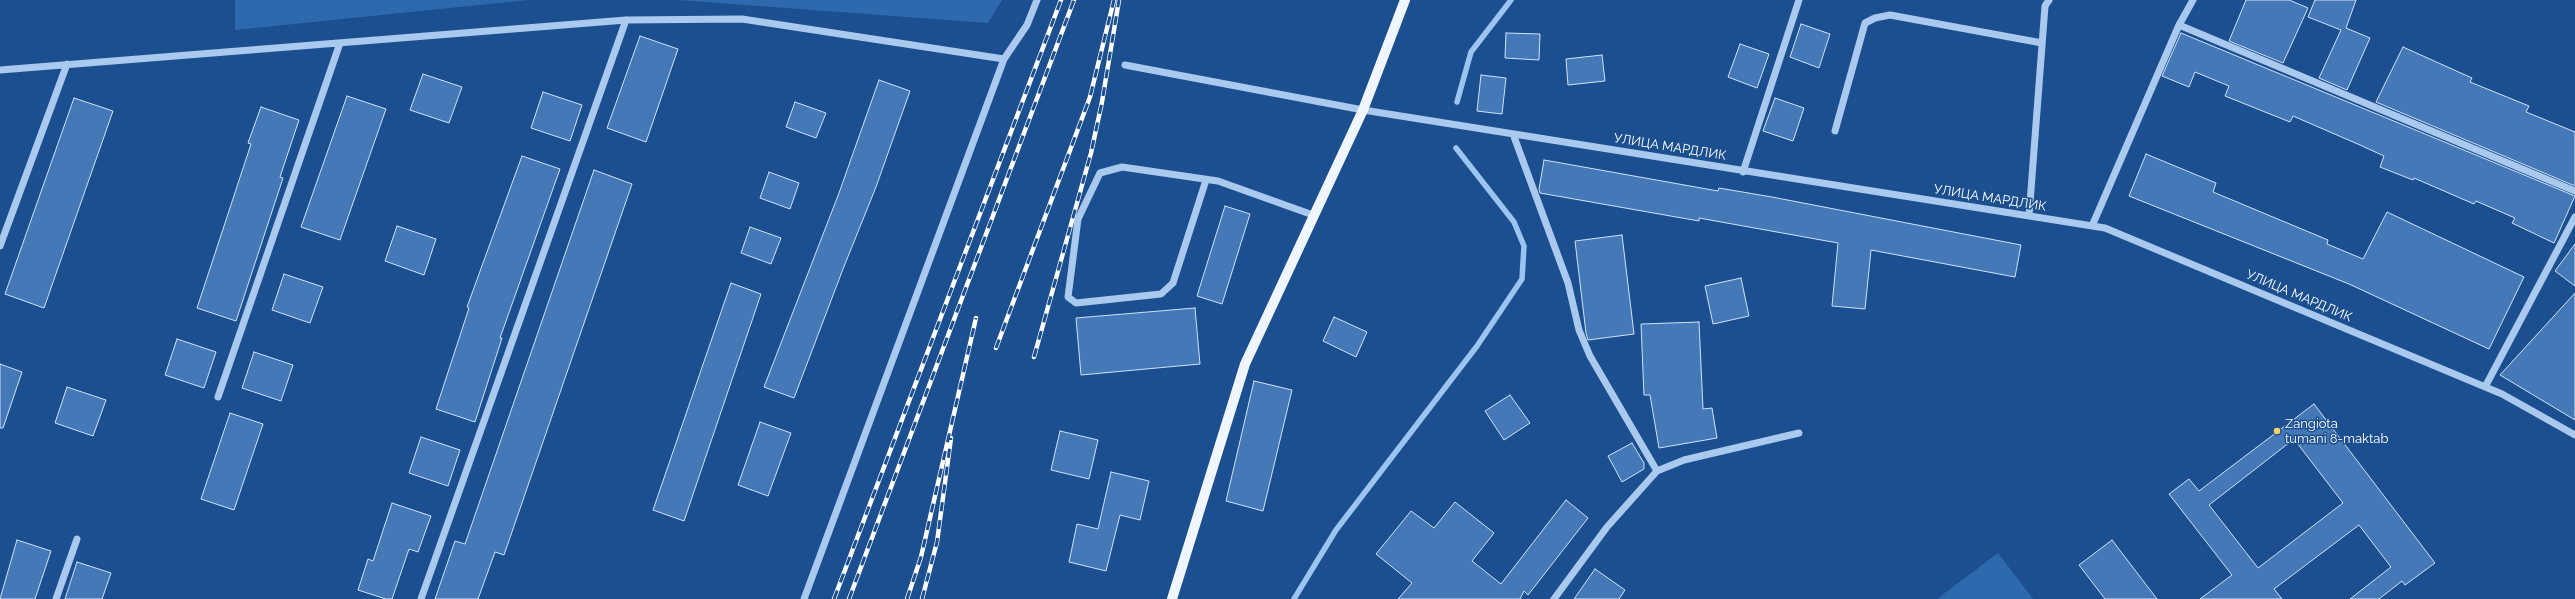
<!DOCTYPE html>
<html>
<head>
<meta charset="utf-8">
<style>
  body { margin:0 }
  canvas { display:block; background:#1b4f8f }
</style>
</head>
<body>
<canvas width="2575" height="599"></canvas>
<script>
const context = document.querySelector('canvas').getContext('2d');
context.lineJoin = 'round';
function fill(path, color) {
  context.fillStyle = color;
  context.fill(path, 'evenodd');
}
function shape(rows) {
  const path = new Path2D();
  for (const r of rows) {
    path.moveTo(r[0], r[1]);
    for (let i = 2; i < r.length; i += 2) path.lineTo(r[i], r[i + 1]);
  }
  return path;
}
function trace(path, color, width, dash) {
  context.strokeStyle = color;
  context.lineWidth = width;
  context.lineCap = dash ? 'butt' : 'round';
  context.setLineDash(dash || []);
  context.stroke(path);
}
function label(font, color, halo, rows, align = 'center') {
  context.font = font + ' Raleway,sans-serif';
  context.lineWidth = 3;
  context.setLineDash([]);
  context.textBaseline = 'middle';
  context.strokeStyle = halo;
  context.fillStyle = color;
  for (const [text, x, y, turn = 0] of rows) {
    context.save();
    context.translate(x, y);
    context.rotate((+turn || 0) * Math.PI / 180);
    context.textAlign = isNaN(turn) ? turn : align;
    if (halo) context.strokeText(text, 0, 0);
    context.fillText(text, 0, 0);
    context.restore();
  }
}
fill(shape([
  [235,0,528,0,235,30],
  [678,0,1002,0,988,23],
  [1998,553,2033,599,1937,599]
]), '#2e69ad');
trace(shape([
  [1457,102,1471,52,1511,0],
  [1294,599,1336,530,1477,346,1522,279,1524,246,1514,222,1456,148]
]), '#9cc4f0', 5.5);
const building = shape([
  [2246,0,2289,0,2308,8,2283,63,2229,41,2246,0],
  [2315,0,2356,0,2346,28,2370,38,2347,90,2319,78,2341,30,2308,17,2315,0],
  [1801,24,1830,34,1819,68,1790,57,1801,24],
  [1506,33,1540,34,1539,60,1505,58,1506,33],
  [2181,33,2575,196,2554,243,2512,223,2515,218,2476,201,2474,204,2414,178,2413,180,2380,167,2384,156,2360,145,2293,116,2290,122,2225,96,2229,86,2195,72,2189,87,2162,76,2181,33],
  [640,36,678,49,646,142,607,128,640,36],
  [1740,44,1769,54,1757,88,1728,77,1740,44],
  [2403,47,2472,78,2470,82,2529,106,2526,112,2575,132,2575,186,2376,102,2403,47],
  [1602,55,1605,81,1568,85,1566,59,1602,55],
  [423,74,462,87,449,123,410,110,423,74],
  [1481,75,1506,78,1502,114,1477,111,1481,75],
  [879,80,910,91,876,187,843,269,794,398,764,387,839,193,879,80],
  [543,92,582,105,570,141,531,128,543,92],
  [347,96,386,109,340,240,301,227,347,96],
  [74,98,113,111,44,308,5,294,74,98],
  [1775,98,1804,108,1793,141,1763,131,1775,98],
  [795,102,826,113,816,138,786,127,795,102],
  [261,107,299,120,280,177,283,178,236,321,197,308,251,144,248,143,261,107],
  [2146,154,2216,183,2213,192,2328,240,2327,244,2363,259,2387,212,2524,277,2489,349,2349,284,2129,196,2146,154],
  [522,156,560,169,500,338,502,338,475,422,436,409,469,308,467,307,522,156],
  [1544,160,1718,191,1719,188,1772,197,2021,245,2015,277,1871,250,1865,309,1832,306,1838,243,1699,218,1699,221,1540,193,1539,189,1544,160],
  [594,170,632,184,504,555,495,552,478,599,435,599,455,541,465,544,594,170],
  [769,172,799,183,790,209,760,198,769,172],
  [1225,206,1250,214,1222,304,1197,296,1225,206],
  [397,226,436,239,424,275,385,261,397,226],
  [750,227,781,238,771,264,741,253,750,227],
  [1622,235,1634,334,1588,340,1586,333,1575,241,1622,235],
  [2575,244,2575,286,2555,271,2575,244],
  [284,274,323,287,310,323,272,310,284,274],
  [1741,278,1749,316,1713,324,1705,286,1741,278],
  [731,283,761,294,684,521,653,510,731,283],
  [2575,293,2575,420,2500,375,2575,293],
  [1195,308,1200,364,1081,375,1076,318,1195,308],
  [1334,317,1367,332,1356,357,1323,341,1334,317],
  [1699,322,1703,409,1712,408,1717,438,1659,448,1650,395,1644,395,1641,324,1699,322],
  [177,339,216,352,204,388,165,375,177,339],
  [254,352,293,365,281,401,242,388,254,352],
  [0,364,22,372,3,428,0,428,0,364],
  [1254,381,1292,390,1263,511,1226,501,1254,381],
  [67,387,106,400,93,436,55,423,67,387],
  [1510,395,1530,423,1504,440,1485,411,1510,395],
  [2314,404,2435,563,2405,585,2402,581,2379,599,2350,599,2391,567,2359,525,2274,589,2282,599,2200,599,2232,575,2169,494,2189,479,2199,491,2314,404],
  [2294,439,2343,503,2258,568,2209,505,2294,439],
  [230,413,263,424,234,510,201,499,230,413],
  [760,422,791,433,768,496,738,485,760,422],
  [1060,431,1098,440,1089,479,1051,470,1060,431],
  [421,437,460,450,448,486,409,473,421,437],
  [1632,443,1644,463,1644,469,1622,482,1608,456,1632,443],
  [1111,472,1149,481,1140,520,1120,515,1106,571,1069,562,1077,524,1098,529,1111,472],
  [1566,500,1588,518,1528,595,1524,591,1520,599,1398,599,1412,583,1376,554,1411,511,1434,528,1455,502,1494,533,1472,561,1501,584,1566,500],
  [392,503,431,516,418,552,409,549,392,599,386,599,358,590,368,559,373,561,392,503],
  [17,540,51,551,35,599,0,599,17,540],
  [2112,540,2157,599,2105,599,2079,565,2112,540],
  [77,562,111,573,102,599,65,599,77,562],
  [1595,569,1625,590,1619,599,1574,599,1595,569]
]);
fill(building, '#4478b7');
trace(building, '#cfe3fa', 1);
trace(shape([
  [2179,25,2575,191],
  [1125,65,1363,110,2105,228,2502,394,2575,435],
  [0,70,626,20,742,19,1004,59],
  [1835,131,1865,23,1875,18,1890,15,2042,43],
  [1513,134,1568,283,1579,330,1590,356,1657,471],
  [1743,172,1799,0],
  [1206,180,1173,283,1161,294,1076,303,1068,297,1078,219,1100,173,1122,167,1218,181,1313,215],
  [2029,216,2045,6,2049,0],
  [2092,226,2179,25,2193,0],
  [0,246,67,64],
  [2485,387,2575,217],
  [218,397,340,43],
  [56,599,77,539],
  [421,599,626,20],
  [804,599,1004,59,1027,25,1037,0],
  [1554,599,1607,527,1657,471,1684,460,1799,433]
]), '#a9c9ee', 7);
trace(shape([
  [1172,599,1245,364,1363,110,1405,0]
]), '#f0f6ff', 10);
const rail = shape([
  [996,348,1090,97,1114,0],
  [1034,357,1091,153,1102,102,1119,0],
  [834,599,1061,0],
  [849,599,1074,0],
  [907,599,921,557,976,318],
  [922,599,937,542,951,438]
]);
trace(rail, '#fff', 4.5);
trace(rail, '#1b4f8f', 3, [9]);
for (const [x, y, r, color] of [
  [2277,431,4,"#ffd166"]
]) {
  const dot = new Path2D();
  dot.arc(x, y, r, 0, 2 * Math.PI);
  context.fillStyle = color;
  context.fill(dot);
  trace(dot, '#1b4f8f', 1.5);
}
label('13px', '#fff', '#1b4f8f', [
  ["УЛИЦА МАРДЛИК",1670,147,9],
  ["УЛИЦА МАРДЛИК",1990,198,9],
  ["УЛИЦА МАРДЛИК",2299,296,23]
]);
label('13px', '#fff', '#1b4f8f', [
  ["Zangiota",2285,424],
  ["tumani 8-maktab",2285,439]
], 'left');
</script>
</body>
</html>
